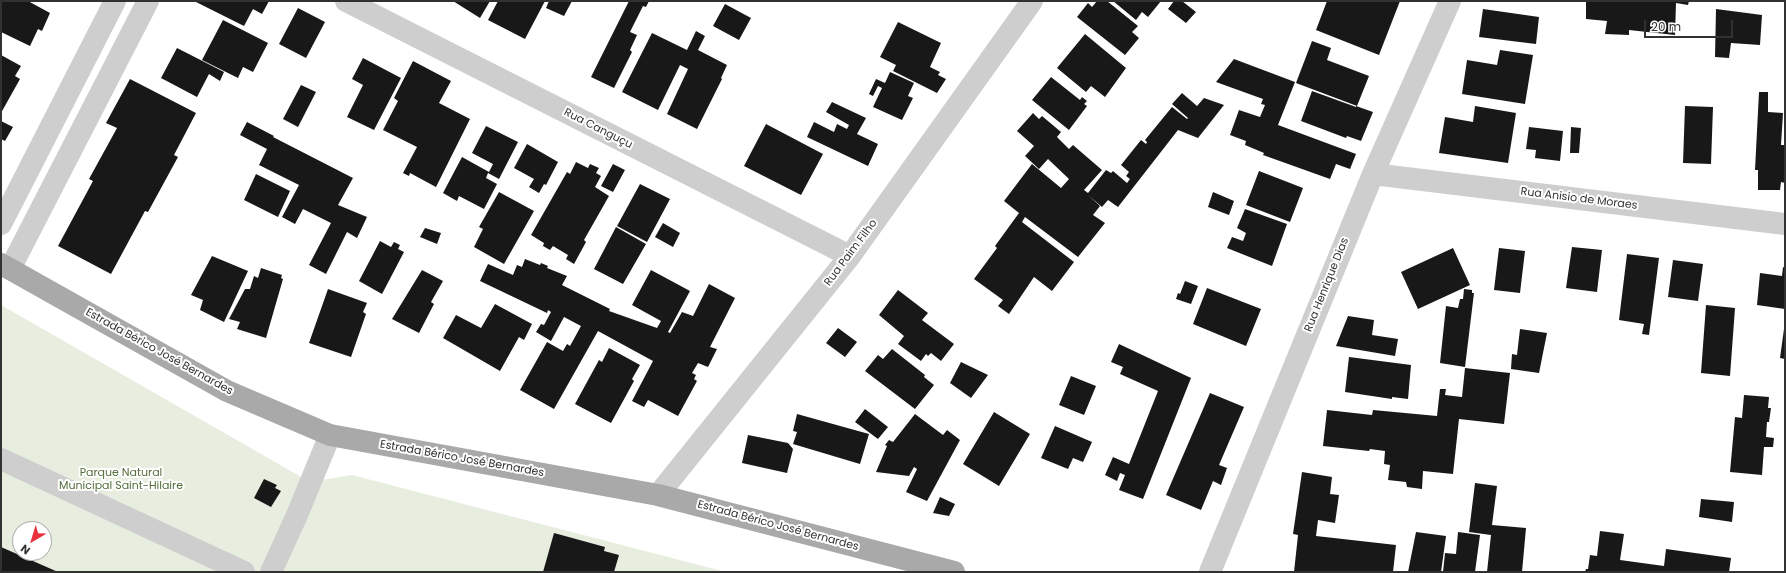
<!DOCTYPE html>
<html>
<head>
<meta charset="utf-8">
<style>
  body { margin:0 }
  #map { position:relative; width:1786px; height:573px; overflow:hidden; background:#fff; font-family:Poppins,sans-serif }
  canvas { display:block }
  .frame { position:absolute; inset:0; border:2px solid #313131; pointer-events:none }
  .north { position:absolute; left:12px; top:521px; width:40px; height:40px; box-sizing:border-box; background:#fff; border:1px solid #adadad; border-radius:50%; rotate:218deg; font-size:11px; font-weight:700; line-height:16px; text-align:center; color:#313131 }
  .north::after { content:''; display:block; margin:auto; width:14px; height:18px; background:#ea303d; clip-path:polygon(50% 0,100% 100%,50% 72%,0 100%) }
  .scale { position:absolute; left:1644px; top:20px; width:89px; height:18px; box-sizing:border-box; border:2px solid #313131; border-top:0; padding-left:5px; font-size:12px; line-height:14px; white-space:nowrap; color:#313131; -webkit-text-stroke:3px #fff; paint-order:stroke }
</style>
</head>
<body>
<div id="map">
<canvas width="1786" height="573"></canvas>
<div class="frame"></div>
<div class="north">N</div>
<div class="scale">20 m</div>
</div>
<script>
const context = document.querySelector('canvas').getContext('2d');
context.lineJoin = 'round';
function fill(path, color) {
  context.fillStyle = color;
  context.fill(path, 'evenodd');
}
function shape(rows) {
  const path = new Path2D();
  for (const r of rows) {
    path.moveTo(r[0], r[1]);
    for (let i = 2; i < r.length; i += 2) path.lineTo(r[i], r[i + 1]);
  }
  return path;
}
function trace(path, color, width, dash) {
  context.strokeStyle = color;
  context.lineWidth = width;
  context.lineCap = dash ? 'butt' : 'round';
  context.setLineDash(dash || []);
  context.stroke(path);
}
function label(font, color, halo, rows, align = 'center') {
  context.font = font + ' Poppins,sans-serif';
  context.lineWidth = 4;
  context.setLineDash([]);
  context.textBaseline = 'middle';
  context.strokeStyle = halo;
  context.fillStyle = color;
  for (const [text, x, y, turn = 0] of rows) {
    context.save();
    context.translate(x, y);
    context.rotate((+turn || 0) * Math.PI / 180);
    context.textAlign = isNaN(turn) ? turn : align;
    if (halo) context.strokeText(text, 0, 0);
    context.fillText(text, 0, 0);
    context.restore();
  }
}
fill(shape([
  [1,305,310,482,352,475,726,572,1,572],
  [20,529,44,529,44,553,20,553]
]), '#e7eedf');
fill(shape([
  [1,1,28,1,50,13,42,31,38,29,30,46,1,32],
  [194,1,269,1,262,14,253,9,244,26],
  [453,1,490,1,480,18],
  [498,1,545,1,525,39,488,20],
  [549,1,572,1,564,16,546,8],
  [629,1,649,1,646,7,643,6,630,32,637,35,630,50,632,52,614,88,591,77],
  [1097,1,1107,1,1138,26,1132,32,1139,38,1125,55,1077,17,1088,3,1092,7],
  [1113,1,1161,1,1148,17,1142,12,1136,20],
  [1174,1,1182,1,1196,12,1186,23,1168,9],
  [1327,1,1400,1,1379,55,1316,30],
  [1586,1,1689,1,1688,5,1676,3,1675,35,1629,30,1629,35,1605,34,1607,21,1586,19],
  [725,4,751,18,739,40,713,26],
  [298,8,325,22,306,58,279,44],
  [1483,9,1539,17,1536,44,1479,37],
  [1716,9,1762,15,1760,45,1731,43,1729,58,1715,57],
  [223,20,268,43,253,72,243,67,238,78,202,60],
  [898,22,941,43,930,67,940,72,938,75,946,79,937,93,893,71,896,65,880,57],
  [696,31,705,36,698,50,727,65,721,78,722,79,697,129,667,114,688,69,680,65,658,110,622,92,652,33,687,50],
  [1085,34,1126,68,1105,97,1091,86,1086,92,1057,68],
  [1312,41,1331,48,1327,60,1369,76,1357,106,1296,83],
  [177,48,224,72,220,81,209,74,197,97,161,78],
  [1500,50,1533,55,1525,104,1462,94,1467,60,1497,65],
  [1,55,21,66,15,76,20,79,1,113],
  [363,58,401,78,374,130,347,117,363,85,352,79],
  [1234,59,1295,82,1278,125,1356,154,1350,169,1336,164,1330,179,1263,155,1264,153,1245,145,1246,141,1230,135,1239,110,1260,117,1265,105,1261,104,1263,99,1216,82],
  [413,61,451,81,439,103,470,119,436,187,410,173,409,176,403,173,417,147,383,130,398,101,394,98],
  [890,72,914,83,908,96,913,98,902,120,873,107,882,88,878,86,873,96,869,94,876,79,885,83],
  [1051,77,1080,100,1082,97,1087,101,1084,104,1087,106,1069,130,1032,100],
  [130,79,196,113,174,155,178,157,148,212,145,211,111,274,58,246,93,181,89,179,117,128,106,123],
  [301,85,316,92,298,127,283,119],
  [1312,91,1356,107,1356,106,1373,112,1361,141,1347,136,1346,138,1301,121],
  [1759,92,1768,92,1768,112,1783,113,1781,145,1785,145,1785,183,1781,182,1780,190,1758,190,1758,170,1755,170],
  [1182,93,1197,106,1204,98,1224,105,1198,138,1178,130,1118,207,1108,200,1102,207,1088,195,1100,206,1093,215,1105,223,1078,257,1025,217,1022,222,1074,262,1052,291,1034,277,1009,314,998,306,1003,300,974,279,997,248,995,246,1019,213,1004,201,1032,164,1061,188,1069,179,1048,159,1039,169,1025,156,1034,146,1017,131,1033,113,1039,119,1042,116,1061,132,1057,137,1069,149,1073,145,1102,170,1084,190,1088,193,1106,170,1111,173,1113,171,1127,183,1130,179,1126,176,1129,172,1121,165,1141,140,1146,144,1147,142,1145,140,1172,107,1187,119,1188,118,1172,104],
  [832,102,866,118,857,134,878,144,868,166,807,137,814,122,834,132,837,124,847,129,849,125,826,112],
  [1475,106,1516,113,1508,163,1439,153,1445,117,1473,122],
  [1685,106,1713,107,1711,164,1683,163],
  [1,121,13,127,5,141,1,139],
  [247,122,274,136,273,137,353,178,338,205,367,217,357,238,347,232,326,274,309,265,331,223,303,209,295,224,282,217,299,185,259,165,267,149,240,135],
  [766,124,823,154,801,195,744,166],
  [486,126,518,142,499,179,488,173,486,178,497,184,484,209,459,196,457,201,443,193,462,157,489,172,493,164,472,153],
  [1529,127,1563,131,1560,161,1535,158,1536,150,1526,149],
  [1571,127,1581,128,1579,153,1570,153],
  [527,144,558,162,546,185,544,184,539,193,529,187,534,179,514,168],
  [576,162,588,168,590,164,599,168,596,173,601,176,595,187,609,196,584,240,586,242,574,264,566,259,568,255,553,246,550,250,543,246,544,243,531,235,567,172,570,174],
  [613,164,625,170,613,192,601,186],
  [1259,171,1303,188,1290,222,1246,205],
  [256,174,290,191,278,217,244,200],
  [640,184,670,199,647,242,617,226],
  [499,192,534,211,504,264,474,247,483,229,479,227],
  [1213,192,1234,201,1229,215,1208,207],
  [1245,209,1287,224,1272,266,1227,248,1232,237,1243,241,1246,233,1237,228],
  [663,223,680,233,673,247,655,237],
  [616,227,646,244,623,284,594,269],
  [425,228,441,233,437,244,420,237],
  [380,241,391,247,394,242,400,245,398,249,404,252,382,294,359,281],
  [1572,247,1602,250,1597,292,1566,288],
  [1453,248,1470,285,1418,309,1401,272],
  [1499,248,1525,251,1520,293,1494,290],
  [1627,254,1659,258,1649,335,1642,334,1644,324,1619,320],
  [212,256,248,271,224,322,200,310,203,300,191,295],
  [525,259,540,265,541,263,548,266,547,268,567,276,562,285,610,309,609,311,657,328,661,321,632,305,651,270,690,291,668,332,670,333,682,312,693,316,709,284,735,298,710,347,717,349,708,367,698,363,692,373,696,375,694,379,697,381,678,416,648,400,644,407,632,401,653,361,598,331,554,409,520,390,547,342,563,351,567,344,570,346,581,326,564,317,551,341,536,332,541,324,544,325,551,312,548,310,547,313,480,281,488,264,513,275,517,265,522,267],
  [1673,260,1703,264,1698,301,1668,297],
  [1783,267,1785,268,1785,309,1757,305,1760,273,1782,276],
  [261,268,282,275,281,278,283,279,266,338,237,329,240,322,229,319,245,289,250,289,254,276,258,278],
  [422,270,443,281,431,302,434,304,419,333,392,319],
  [1185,281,1198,286,1191,304,1176,299,1178,293,1180,294],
  [1207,288,1261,309,1246,346,1193,324],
  [328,289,367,303,363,312,366,314,351,357,309,343],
  [1464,289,1472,290,1472,293,1474,293,1465,367,1440,363,1446,306,1458,308,1460,299,1463,299],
  [898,290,928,313,922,320,954,344,941,361,931,353,928,356,926,354,921,361,898,344,904,336,879,315],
  [495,304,532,324,524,340,519,337,500,371,443,338,456,315,481,328],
  [1706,305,1735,308,1730,376,1701,373],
  [1348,316,1374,320,1372,335,1398,339,1395,356,1336,346],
  [838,328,857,342,845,357,826,343],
  [1520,329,1547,333,1539,373,1511,369,1512,354,1517,355],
  [1784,329,1785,329,1785,359,1780,358],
  [1119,344,1191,378,1143,499,1119,490,1125,475,1120,473,1117,481,1105,475,1113,457,1129,464,1158,391,1120,374,1123,367,1111,362],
  [609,348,640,365,632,379,634,381,611,423,575,404,599,360,602,362],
  [892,349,925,375,924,377,934,385,915,409,865,371,878,355,883,359],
  [1349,357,1411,365,1408,399,1392,397,1392,399,1345,392],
  [961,362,988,375,971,398,950,383],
  [1465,368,1510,373,1504,424,1459,419,1453,474,1423,471,1422,489,1407,487,1406,482,1388,480,1390,465,1384,464,1385,451,1370,449,1369,451,1323,446,1327,410,1372,415,1373,410,1437,416,1440,389,1446,389,1445,395,1462,397],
  [1071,376,1096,386,1084,415,1059,405],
  [1210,393,1244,407,1219,465,1227,468,1221,485,1213,481,1201,510,1166,495],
  [1744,395,1769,397,1768,408,1771,408,1769,422,1767,422,1766,437,1774,438,1773,447,1764,447,1762,475,1730,472,1735,417,1742,418],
  [865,409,888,427,878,439,855,422],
  [994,412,1030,434,999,486,963,464],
  [797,414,869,434,860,464,793,444,797,432,793,431],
  [915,414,943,435,947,430,960,440,927,501,906,492,917,469,914,467,909,476,876,472,887,446,885,445,889,440,893,442],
  [1055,426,1092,442,1083,462,1073,458,1068,469,1041,458],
  [748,435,788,443,793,449,787,473,742,463],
  [1302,472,1332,477,1330,494,1339,495,1335,523,1318,520,1316,536,1396,545,1393,572,1294,572,1298,535,1293,534],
  [264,479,277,485,275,488,281,491,271,507,254,498],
  [1475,483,1497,486,1492,525,1526,528,1522,572,1487,572,1491,535,1469,532],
  [940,497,955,504,949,516,933,513],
  [1701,499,1734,502,1732,522,1699,517],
  [1600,531,1624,534,1620,560,1664,566,1666,549,1731,558,1729,572,1585,572,1586,569,1588,569,1590,555,1597,556],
  [1416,532,1446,536,1441,572,1408,572],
  [1458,532,1480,535,1475,572,1443,572,1445,553,1456,554],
  [554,533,605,547,604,551,619,555,614,572,543,572],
  [1,547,58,572,1,572]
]), '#181818');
trace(shape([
  [346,1,850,256],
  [1373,174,1785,224],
  [1,224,115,1],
  [10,269,148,1],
  [1,459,244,572],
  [658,495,850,256,1032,1],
  [271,572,297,515,330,435],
  [1210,572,1373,174,1450,1]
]), '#cecece', 22);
trace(shape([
  [1,264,227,391,330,435,658,495,954,572]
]), '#a9a9a9', 22);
label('11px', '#313131', '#fff', [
  ["Rua Canguçu",598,129,27],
  ["Rua Anisio de Moraes",1579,199,7],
  ["Rua Paim Filho",851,253,-53],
  ["Rua Henrique Dias",1327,285,-68],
  ["Estrada Bérico José Bernardes",159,352,29],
  ["Estrada Bérico José Bernardes",462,459,10],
  ["Estrada Bérico José Bernardes",778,526,15]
]);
label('11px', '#536e3c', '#fff', [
  ["Parque Natural",121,473],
  ["Municipal Saint-Hilaire",121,486]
]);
</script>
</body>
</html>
